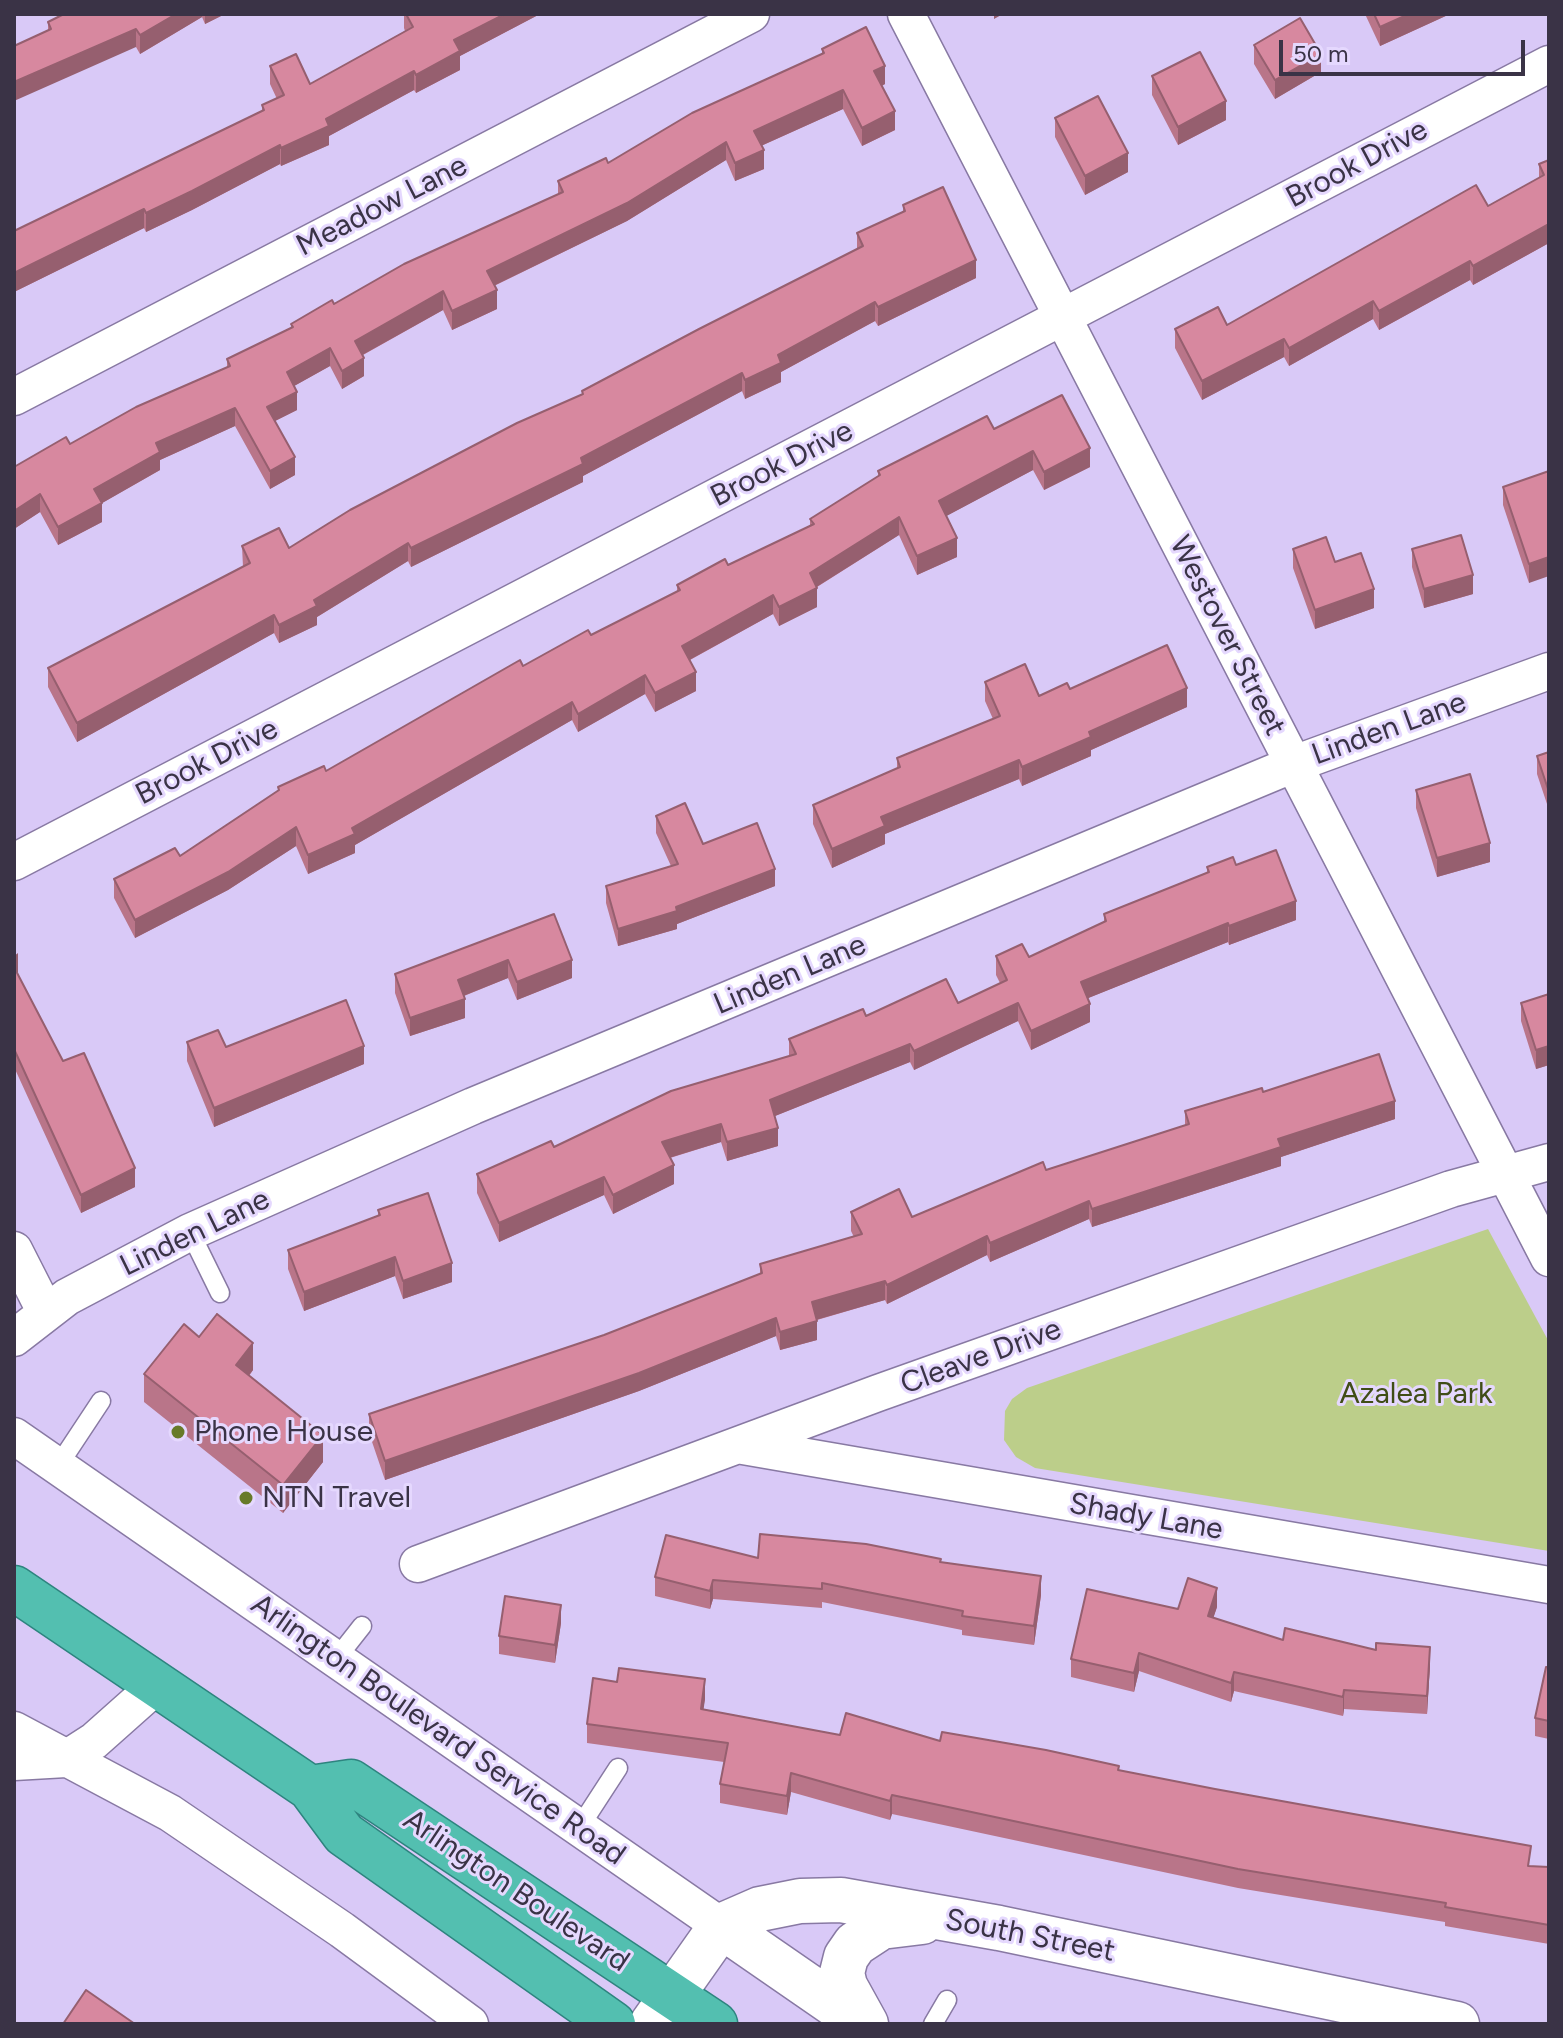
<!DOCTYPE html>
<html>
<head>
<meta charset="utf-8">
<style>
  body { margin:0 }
  #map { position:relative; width:1563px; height:2038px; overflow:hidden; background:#d9c9f7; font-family:Figtree,sans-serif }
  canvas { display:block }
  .frame { position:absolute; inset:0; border:16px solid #3a3346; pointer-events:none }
  .scale { position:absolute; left:1279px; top:40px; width:246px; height:36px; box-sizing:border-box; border:4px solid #3a3346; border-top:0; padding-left:10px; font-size:24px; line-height:28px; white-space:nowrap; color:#3a3346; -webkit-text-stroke:6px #e5d8fe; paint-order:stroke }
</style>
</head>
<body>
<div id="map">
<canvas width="1563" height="2038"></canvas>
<div class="frame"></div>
<div class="scale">50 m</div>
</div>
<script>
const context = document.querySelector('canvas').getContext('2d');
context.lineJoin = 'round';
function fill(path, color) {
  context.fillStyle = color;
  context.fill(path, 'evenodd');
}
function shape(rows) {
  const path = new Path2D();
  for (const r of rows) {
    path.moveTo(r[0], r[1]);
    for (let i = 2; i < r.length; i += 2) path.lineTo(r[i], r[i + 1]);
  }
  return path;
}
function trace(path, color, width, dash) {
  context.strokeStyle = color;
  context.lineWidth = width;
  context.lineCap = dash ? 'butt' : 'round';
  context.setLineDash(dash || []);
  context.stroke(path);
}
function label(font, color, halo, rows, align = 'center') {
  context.font = font + ' Figtree,sans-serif';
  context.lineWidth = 6;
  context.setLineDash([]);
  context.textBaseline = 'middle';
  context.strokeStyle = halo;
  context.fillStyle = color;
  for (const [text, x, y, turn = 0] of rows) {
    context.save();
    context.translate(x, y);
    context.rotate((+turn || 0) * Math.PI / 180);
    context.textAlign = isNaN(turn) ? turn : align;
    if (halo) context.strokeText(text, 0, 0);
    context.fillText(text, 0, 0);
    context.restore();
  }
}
fill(shape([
  [1488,1229,1549,1342,1549,1551,1035,1468,1016,1457,1004,1440,1005,1411,1012,1399,1027,1388]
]), '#bcce8a');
const service = shape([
  [190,1232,220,1293],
  [58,1466,101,1401],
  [336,1659,362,1626],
  [579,1828,618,1768],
  [933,2024,947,2000]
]);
const minor = shape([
  [906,14,1549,1258],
  [14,397,751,14],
  [14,862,1549,64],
  [14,1250,45,1311],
  [14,1338,67,1297,190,1232,473,1106,1294,764,1549,671],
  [14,1436,721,1926],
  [743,1446,1549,1585],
  [418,1564,878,1393,1451,1189,1549,1162],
  [14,1730,170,1813,342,1930,470,2024],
  [14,1762,66,1759,94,1741,157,1685]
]);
const tertiary = shape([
  [721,1926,863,2024],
  [652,2024,721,1926,760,1909,800,1901,841,1900,999,1928,1457,2024],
  [866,2024,845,1986,842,1973,846,1957,855,1944,881,1927,922,1922]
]);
const trunk = shape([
  [14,1588,310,1788,344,1834,613,2024],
  [310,1788,351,1782,715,2024]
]);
trace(service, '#8879a3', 21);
trace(minor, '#8879a3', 39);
trace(tertiary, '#8879a3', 47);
trace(trunk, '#2e847f', 47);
trace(service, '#fff', 18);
trace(minor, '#fff', 36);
trace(tertiary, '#fff', 44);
trace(trunk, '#53bfb0', 44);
fill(shape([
  [64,14,225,14,205,24,202,17,140,54,136,47,48,30,48,22],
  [404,14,540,14,460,56,460,70,416,93,414,90,329,136,329,145,281,166,280,164,192,210,146,232,144,228,14,292,14,231,262,111,262,105,277,99,270,84,270,66,310,84,405,31,404,28],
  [1365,14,1450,14,1380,46],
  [1254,45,1321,72,1275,99,1254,64],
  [822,49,885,84,882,86,895,130,862,146,843,109,761,146,764,169,735,181,726,160,627,221,494,286,497,309,452,330,443,310,363,355,364,376,342,389,330,366,294,386,297,410,275,421,295,475,270,489,235,426,160,460,160,470,102,503,102,522,58,545,40,512,14,529,14,467,70,444,227,367,227,359,291,328,291,324,558,195,558,181,608,163,822,54],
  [1152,76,1226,120,1178,145,1152,95],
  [1055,118,1128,172,1085,195,1055,137],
  [1549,160,1549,243,1473,285,1470,280,1379,330,1373,319,1289,366,1284,357,1202,400,1175,348,1175,329,1227,325,1488,206,1539,178,1539,164],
  [903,205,976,278,878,326,875,321,781,372,781,382,745,399,742,391,583,476,583,482,411,567,408,561,317,617,317,625,279,643,274,633,77,742,48,687,48,668,243,567,242,546,289,548,582,395,582,391,857,249,857,233,903,212],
  [994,429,1090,467,1044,490,1033,470,946,516,957,557,917,575,899,535,817,587,817,607,779,626,773,614,690,660,696,691,655,712,645,694,578,732,572,720,355,845,355,853,308,874,296,846,228,890,135,938,114,898,114,879,180,856,278,791,278,787,326,771,523,666,591,635,677,592,677,585,728,565,810,526,810,519,878,476,878,471],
  [1549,471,1529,583,1503,505,1503,487],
  [1293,549,1335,562,1374,608,1315,629,1293,568],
  [1412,549,1473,594,1424,608,1412,567],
  [985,682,1039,696,1070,689,1187,707,1091,750,1091,756,1022,786,1019,779,885,834,885,844,832,868,813,824,813,805,897,768,897,758,993,719,985,701],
  [1549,752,1549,810,1537,774,1537,756],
  [1416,790,1490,862,1437,877,1416,808],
  [656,816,703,844,775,886,677,924,677,929,618,946,606,903,606,886,671,866,656,833],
  [1236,865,1296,920,1229,945,1228,942,1088,998,1090,1022,1031,1050,1018,1021,914,1070,910,1062,775,1116,778,1146,727,1161,721,1142,670,1158,674,1184,613,1214,604,1195,499,1242,477,1193,477,1174,554,1147,789,1056,789,1039,866,1016,958,1003,1000,983,996,975,996,956,1029,957,1104,922,1104,914,1207,873,1207,867],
  [554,914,572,978,517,1000,508,978,464,996,465,1018,410,1036,395,993,395,974],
  [14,948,17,972,63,1061,135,1187,81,1213,14,1067],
  [1549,972,1549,1065,1536,1069,1521,1021,1521,1003,1549,994],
  [187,1042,226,1047,364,1064,214,1127,187,1061],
  [1263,1092,1395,1119,1281,1157,1281,1166,1092,1227,1089,1219,990,1262,987,1255,887,1304,885,1300,817,1320,817,1340,780,1350,776,1336,639,1391,385,1480,369,1433,369,1414,604,1335,760,1274,760,1264,854,1237,851,1231,851,1212,912,1217,1046,1170,1185,1125,1185,1111],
  [378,1210,452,1282,403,1299,395,1276,304,1311,288,1269,288,1250,378,1216],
  [199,1337,253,1370,249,1376,323,1462,283,1513,144,1402,144,1374],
  [758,1558,941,1562,1041,1595,1034,1645,962,1635,962,1630,822,1602,822,1608,713,1599,710,1609,655,1596,655,1577],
  [1217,1607,1213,1618,1283,1640,1430,1665,1427,1714,1344,1709,1343,1716,1234,1691,1231,1702,1139,1671,1134,1692,1071,1677,1071,1659,1178,1609],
  [561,1623,555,1663,499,1654,499,1636],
  [1549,1667,1549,1739,1535,1736,1535,1718],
  [617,1682,705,1699,703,1709,840,1735,940,1741,1119,1770,1531,1866,1549,1867,1549,1944,1445,1926,1445,1922,1238,1888,892,1814,890,1820,791,1792,787,1815,720,1803,720,1784,724,1762,587,1743,587,1724]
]), '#b97589');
fill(shape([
  [176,14,202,14,202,17,140,54,140,35],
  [205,14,225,14,205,24],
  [505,14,540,14,460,56,460,70,416,93,416,75,454,40],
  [994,14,1003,14,994,19],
  [1409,14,1450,14,1380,46,1380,27],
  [136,29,136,47,14,101,14,82],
  [1321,54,1321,72,1275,99,1275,80],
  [885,66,885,84,874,89,874,71],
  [414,71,414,90,329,136,329,145,281,166,281,148,326,119],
  [843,90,843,109,754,149,754,131],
  [1226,101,1226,120,1178,145,1178,127],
  [895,111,895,130,862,146,862,128],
  [726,142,726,160,627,221,487,289,487,271],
  [280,145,280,164,192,210,146,232,146,213],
  [764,150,764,169,735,181,735,163],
  [1128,153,1128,172,1085,195,1085,176],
  [144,209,144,228,14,292,14,273],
  [1549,224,1549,243,1473,285,1473,266],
  [976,260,976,278,878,326,878,307],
  [1470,261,1470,280,1379,330,1379,311],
  [497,290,497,309,452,330,452,311],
  [443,291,443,310,355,359,355,341],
  [1373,301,1373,319,1289,366,1289,348],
  [875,302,875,321,781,372,781,382,745,399,745,380,778,355],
  [1284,339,1284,357,1202,400,1202,381],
  [330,348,330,366,287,390,287,372],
  [364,358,364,376,342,389,342,371],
  [742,373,742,391,583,476,583,482,411,567,411,548],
  [297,392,297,410,267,425,267,407],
  [235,408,235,426,160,460,160,470,97,506,102,503,102,522,58,545,58,527,94,489,156,443],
  [1090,448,1090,467,1044,490,1044,472],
  [1033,451,1033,470,939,520,939,501],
  [295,457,295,475,270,489,270,471],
  [40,494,40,512,14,529,14,511],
  [899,517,899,535,810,591,810,573],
  [957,538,957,557,917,575,917,556],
  [408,543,408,561,317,617,317,625,279,643,279,625,314,600],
  [1549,557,1549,576,1529,583,1529,564],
  [1473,575,1473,594,1424,608,1424,589],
  [817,588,817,607,779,626,779,607],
  [1374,589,1374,608,1315,629,1315,610],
  [773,595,773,614,682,664,682,646],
  [274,615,274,633,77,742,77,723],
  [696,672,696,691,655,712,655,693],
  [645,675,645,694,578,732,578,714],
  [1187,688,1187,707,1091,750,1091,756,1022,786,1022,767,1089,732],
  [572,702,572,720,355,845,355,853,308,874,308,855,352,828],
  [1019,760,1019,779,885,834,885,844,832,868,832,849,881,817],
  [296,827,296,846,228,890,135,938,135,920],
  [1490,843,1490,862,1437,877,1437,858],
  [775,869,775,886,677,924,677,929,618,946,618,929],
  [1296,901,1296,920,1229,945,1229,926],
  [1228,923,1228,942,1081,1001,1081,982],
  [18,953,18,972,14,974,14,956],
  [508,960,508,978,458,998,458,980],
  [572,960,572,978,517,1000,517,982],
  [465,999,465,1018,410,1036,410,1018],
  [1018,1003,1018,1021,914,1070,914,1051],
  [1090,1004,1090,1022,1031,1050,1031,1031],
  [910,1044,910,1062,770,1118,770,1100],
  [364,1046,364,1064,214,1127,214,1108],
  [1549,1046,1549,1065,1536,1069,1536,1050],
  [1395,1101,1395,1119,1281,1157,1281,1166,1092,1227,1092,1209,1278,1139],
  [721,1124,721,1142,662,1160,662,1142],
  [778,1128,778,1146,727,1161,727,1142],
  [674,1165,674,1184,613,1214,613,1195],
  [135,1168,135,1187,81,1213,81,1195],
  [604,1177,604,1195,499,1242,499,1223],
  [1089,1201,1089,1219,990,1262,990,1243],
  [987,1236,987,1255,887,1304,887,1285],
  [395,1257,395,1276,304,1311,304,1292],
  [452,1263,452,1282,403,1299,403,1281],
  [885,1281,885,1300,812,1321,812,1302],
  [776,1318,776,1336,639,1391,385,1480,385,1461],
  [817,1321,817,1340,780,1350,780,1332],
  [253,1343,253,1370,236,1392,236,1365],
  [323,1435,323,1462,283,1513,283,1485],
  [1041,1576,1041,1595,1034,1645,1034,1626],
  [713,1580,713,1599,710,1609,710,1591],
  [1217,1588,1217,1607,1208,1634,1208,1616],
  [561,1605,561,1623,555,1663,555,1645],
  [1430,1647,1430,1665,1427,1714,1427,1696],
  [1139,1653,1139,1671,1134,1692,1134,1673],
  [1234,1672,1234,1691,1231,1702,1231,1683],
  [705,1679,705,1699,701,1728,701,1709],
  [1344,1690,1344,1709,1343,1716,1343,1697],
  [791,1773,791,1792,787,1815,787,1796],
  [892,1795,892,1814,890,1820,890,1801]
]), '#965f6f');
const building = shape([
  [64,14,176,14,140,35,136,29,14,82,14,46,51,29,48,22,64,14],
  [406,14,505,14,454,40,460,51,416,75,414,71,326,119,329,126,281,148,280,145,192,191,146,213,144,209,14,273,14,231,264,110,262,105,284,95,270,66,296,54,310,84,413,27,406,14],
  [1374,14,1409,14,1380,27,1374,14],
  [1300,18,1321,54,1275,80,1254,45,1300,18],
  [866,27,885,66,874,71,895,111,862,128,843,90,754,131,764,150,735,163,726,142,627,203,487,271,497,290,452,311,443,291,355,341,364,358,342,371,330,348,287,372,297,392,267,407,295,457,270,471,235,408,156,443,160,452,94,489,102,503,58,527,40,494,14,511,14,467,66,437,70,444,136,407,230,366,227,359,293,327,291,324,332,300,334,304,404,264,563,192,558,181,606,158,608,163,692,113,824,53,822,49,866,27],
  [1200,52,1226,101,1178,127,1152,76,1200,52],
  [1098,96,1128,153,1085,176,1055,118,1098,96],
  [1549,160,1549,224,1473,266,1470,261,1379,311,1373,301,1289,348,1284,339,1202,381,1175,329,1218,307,1227,325,1476,185,1488,206,1544,175,1539,164,1549,160],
  [943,187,976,260,878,307,875,302,778,355,781,363,745,380,742,373,581,458,583,464,411,548,408,543,314,600,317,606,279,625,274,615,77,723,48,668,250,563,242,546,279,528,289,548,350,510,517,423,583,394,582,391,699,329,863,246,857,233,905,211,903,205,943,187],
  [1062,395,1090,448,1044,472,1033,451,939,501,957,538,917,556,899,517,810,573,817,588,779,607,773,595,682,646,696,672,655,693,645,675,578,714,572,702,352,828,355,834,308,855,296,827,228,872,135,920,114,879,175,848,180,856,279,790,278,787,324,766,326,771,520,660,523,666,588,630,591,635,680,590,677,585,725,559,728,565,814,524,810,519,880,475,878,471,987,416,994,429,1062,395],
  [1549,471,1549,557,1529,564,1503,487,1549,471],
  [1461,535,1473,575,1424,589,1412,549,1461,535],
  [1326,537,1335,562,1361,553,1374,589,1315,610,1293,549,1326,537],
  [1167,645,1187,688,1089,732,1091,737,1022,767,1019,760,881,817,885,826,832,849,813,805,900,767,897,758,1000,716,985,682,1025,664,1039,696,1067,683,1070,689,1167,645],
  [1549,752,1549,792,1537,756,1549,752],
  [1470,774,1490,843,1437,858,1416,790,1470,774],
  [685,803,703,844,757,823,775,869,676,907,677,911,618,929,606,886,678,864,656,816,685,803],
  [1276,850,1296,901,1229,926,1228,923,1081,982,1090,1004,1031,1031,1018,1003,914,1051,910,1044,770,1100,778,1128,727,1142,721,1124,662,1142,674,1165,613,1195,604,1177,499,1223,477,1174,551,1141,554,1147,671,1091,796,1054,789,1039,863,1009,866,1016,946,979,958,1003,1007,980,996,956,1022,944,1029,957,1106,921,1104,914,1209,872,1207,867,1233,857,1236,865,1276,850],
  [554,914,572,960,517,982,508,960,458,980,465,999,410,1018,395,974,554,914],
  [14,967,63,1061,84,1053,135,1168,81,1195,14,1049,14,967],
  [1549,994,1549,1046,1536,1050,1521,1003,1549,994],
  [346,1000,364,1046,214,1108,187,1042,218,1030,226,1047,346,1000],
  [1379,1054,1395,1101,1278,1139,1281,1147,1092,1209,1089,1201,990,1243,987,1236,887,1285,885,1281,812,1302,817,1321,780,1332,776,1318,639,1373,385,1461,369,1414,604,1335,762,1273,760,1264,862,1234,851,1212,899,1189,912,1217,1043,1162,1046,1170,1189,1124,1185,1111,1262,1088,1263,1092,1379,1054],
  [428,1193,452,1263,403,1281,395,1257,304,1292,288,1250,380,1215,378,1210,428,1193],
  [217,1314,253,1343,236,1365,323,1435,283,1485,144,1374,184,1324,199,1337,217,1314],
  [760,1534,866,1544,941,1559,940,1562,1041,1576,1034,1626,962,1616,963,1611,822,1583,822,1589,713,1580,710,1591,655,1577,666,1535,758,1558,760,1534],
  [1188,1578,1217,1588,1208,1616,1283,1640,1285,1628,1376,1650,1376,1643,1430,1647,1427,1696,1344,1690,1343,1697,1234,1672,1231,1683,1139,1653,1134,1673,1071,1659,1087,1589,1178,1609,1188,1578],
  [505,1596,561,1605,555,1645,499,1636,505,1596],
  [1546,1667,1549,1667,1549,1721,1535,1718,1546,1667],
  [619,1668,705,1679,701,1709,840,1735,846,1713,940,1741,942,1732,1046,1750,1119,1766,1118,1770,1215,1789,1531,1846,1528,1866,1549,1867,1549,1925,1445,1907,1446,1903,1238,1869,892,1795,890,1801,791,1773,787,1796,720,1784,728,1743,587,1724,593,1678,617,1682,619,1668],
  [86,1990,135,2024,63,2024,86,1990]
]);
fill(building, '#d7889f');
trace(building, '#965f6f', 2);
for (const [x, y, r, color] of [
  [178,1432,8,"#677a29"],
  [246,1498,8,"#677a29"]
]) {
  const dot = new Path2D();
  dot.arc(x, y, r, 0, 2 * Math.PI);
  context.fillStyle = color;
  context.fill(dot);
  trace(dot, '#e5d8fe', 3);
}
label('30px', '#3a3346', '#e5d8fe', [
  ["Brook Drive",1357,164,-28],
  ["Meadow Lane",382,206,-27],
  ["Brook Drive",782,464,-27],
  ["Westover Street",1227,636,63],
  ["Linden Lane",1389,729,-20],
  ["Brook Drive",207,762,-27],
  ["Linden Lane",790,975,-23],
  ["Linden Lane",195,1233,-26],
  ["Cleave Drive",981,1357,-20],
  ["Shady Lane",1146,1517,10],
  ["Arlington Boulevard Service Road",438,1730,35],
  ["Arlington Boulevard",516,1891,34],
  ["South Street",1030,1936,11]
]);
label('30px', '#404d17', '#e5d8fe', [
  ["Azalea Park",1416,1394]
]);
label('30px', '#3a3346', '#e5d8fe', [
  ["Phone House",194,1432],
  ["NTN Travel",262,1498]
], 'left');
</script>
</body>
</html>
